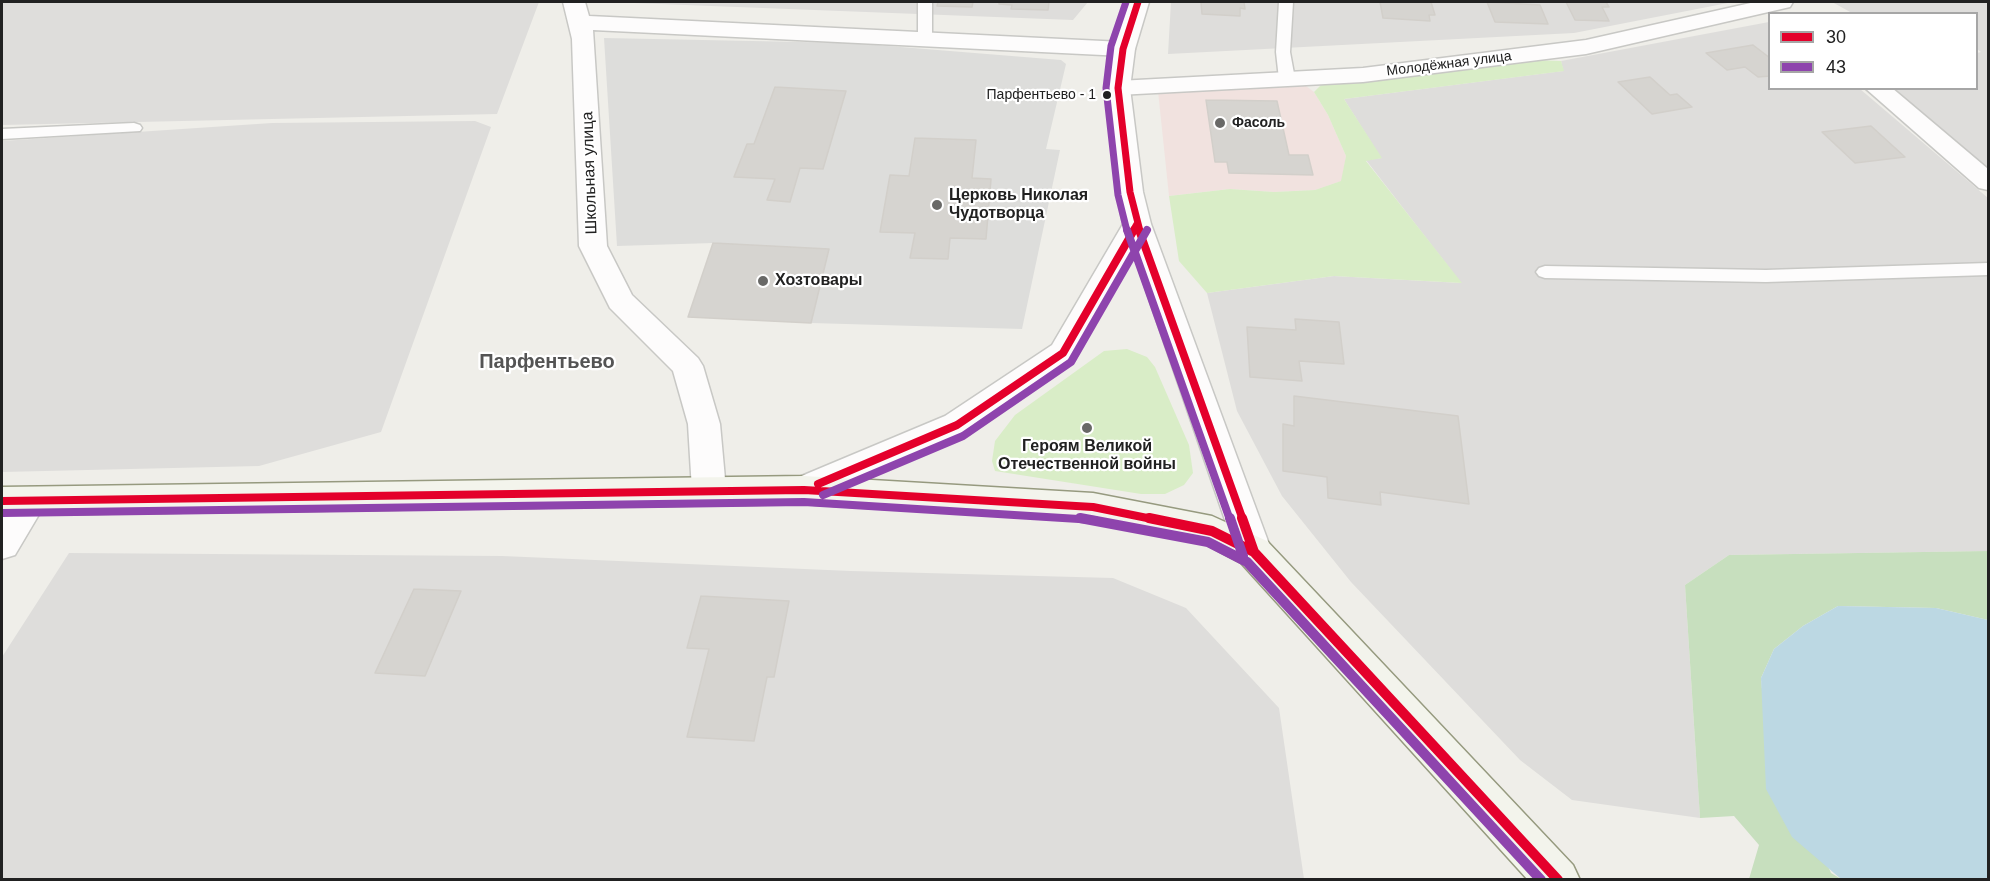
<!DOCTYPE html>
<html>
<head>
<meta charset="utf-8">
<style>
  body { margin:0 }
  #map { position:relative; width:1990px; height:881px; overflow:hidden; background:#efeee9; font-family:Helvetica,sans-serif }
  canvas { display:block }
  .frame { position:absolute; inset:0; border:3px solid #212121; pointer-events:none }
  .legend { position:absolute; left:1768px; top:12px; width:210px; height:78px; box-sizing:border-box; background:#fff; border:2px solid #a6a6a6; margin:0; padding:8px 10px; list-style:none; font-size:18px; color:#212121 }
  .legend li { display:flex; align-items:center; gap:12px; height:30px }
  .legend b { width:30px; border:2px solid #a6a6a6 }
</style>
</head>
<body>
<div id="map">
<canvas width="1990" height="881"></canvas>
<div class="frame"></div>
<ul class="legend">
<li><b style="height:8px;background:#e4002b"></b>30</li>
<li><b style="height:8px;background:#8e44ad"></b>43</li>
</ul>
</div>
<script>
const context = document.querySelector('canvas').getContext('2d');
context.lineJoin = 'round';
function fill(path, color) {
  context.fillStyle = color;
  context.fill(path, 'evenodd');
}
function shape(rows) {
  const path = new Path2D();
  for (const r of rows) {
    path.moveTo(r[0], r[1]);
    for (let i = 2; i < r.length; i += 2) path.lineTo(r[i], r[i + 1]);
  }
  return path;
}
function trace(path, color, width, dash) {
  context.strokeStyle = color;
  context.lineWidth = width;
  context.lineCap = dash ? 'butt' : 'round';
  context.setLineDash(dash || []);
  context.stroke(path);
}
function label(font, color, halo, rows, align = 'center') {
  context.font = font + ' Helvetica,sans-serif';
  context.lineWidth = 4.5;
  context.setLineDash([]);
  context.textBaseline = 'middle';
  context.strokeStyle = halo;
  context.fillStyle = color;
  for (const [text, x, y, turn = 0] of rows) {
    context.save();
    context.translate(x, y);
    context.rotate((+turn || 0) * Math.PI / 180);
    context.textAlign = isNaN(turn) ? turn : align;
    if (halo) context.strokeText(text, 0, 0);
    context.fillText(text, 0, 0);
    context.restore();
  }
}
fill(shape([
  [2,2,539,2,497,114,2,125],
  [608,2,1088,2,1073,20],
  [1171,2,1733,2,1574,33,1168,54],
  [1832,2,1988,2,1988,168,1889,89,1976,88,1977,53,1981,52,1977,49,1976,14,1852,13],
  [1769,22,1770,88,1860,89,1988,198,1988,551,1729,555,1685,585,1700,818,1572,800,1520,760,1351,582,1282,496,1237,411,1207,293,1334,276,1461,283,1366,160,1381,158,1344,99,1563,71,1561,61],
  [475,121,491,127,381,432,259,466,2,472,2,141,272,123],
  [69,553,502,556,851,571,1113,578,1186,608,1279,708,1304,879,2,879,2,657]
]), '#dedddb');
fill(shape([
  [1302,83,1314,92,1328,115,1346,156,1342,181,1315,190,1274,192,1230,189,1169,196,1158,91]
]), '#f1e2df');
fill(shape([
  [604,38,851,43,1061,60,1066,64,1046,149,1060,150,1022,329,811,323,828,249,713,243,617,246]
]), '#dddddb');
fill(shape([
  [1533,60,1561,61,1564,71,1344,99,1382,158,1366,161,1462,283,1334,276,1207,293,1179,261,1169,196,1230,189,1274,192,1315,190,1341,181,1346,156,1328,115,1314,92,1322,84],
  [1127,349,1147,357,1155,367,1189,445,1193,473,1184,485,1165,494,1141,494,995,471,992,461,995,441,1015,415,1104,351]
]), '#d9edc7');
fill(shape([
  [1988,551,1988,620,1936,608,1838,606,1803,626,1774,649,1761,678,1765,721,1831,873,1841,879,1749,879,1759,845,1734,816,1700,818,1685,585,1729,555]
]), '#c7dfbe');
fill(shape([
  [1838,606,1936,608,1988,620,1988,879,1841,879,1792,837,1766,789,1761,678,1774,649,1803,626]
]), '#bcd8e3');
const building = shape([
  [938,2,993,2,973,2,972,7,937,6,938,2],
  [999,2,1049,2,1048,10,1011,9,1012,5,999,4,999,2],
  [1201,2,1244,2,1245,9,1240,8,1240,16,1202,14,1201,2],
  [1380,2,1431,2,1435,15,1429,15,1430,21,1383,18,1380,2],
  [1487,2,1540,5,1548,24,1495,22,1487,2],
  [1566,2,1606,2,1609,7,1602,7,1609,21,1575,20,1566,2],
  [1753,45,1770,58,1770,76,1758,77,1745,67,1727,70,1706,53,1753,45],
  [1650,77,1670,95,1677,94,1692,107,1652,114,1618,82,1650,77],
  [775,87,846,91,823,169,800,168,790,202,767,200,775,179,734,177,747,144,754,144,775,87],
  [1206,100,1277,101,1289,155,1308,155,1313,175,1229,173,1227,162,1215,162,1206,100],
  [1871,126,1905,157,1855,163,1822,132,1871,126],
  [915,138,976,140,972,178,991,179,986,239,950,238,948,259,910,258,915,233,880,232,890,175,909,176,915,138],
  [713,243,829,249,811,323,688,317,713,243],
  [1295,319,1339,322,1344,364,1299,361,1302,381,1250,377,1247,327,1296,330,1295,319],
  [1294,396,1458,416,1469,504,1380,492,1381,505,1328,498,1327,477,1283,471,1283,424,1294,426,1294,396],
  [414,589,461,591,425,676,375,673,414,589],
  [701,596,789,601,774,677,767,677,754,741,687,737,709,649,687,648,701,596]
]);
fill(building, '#d6d4d0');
trace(building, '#d2cfca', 1.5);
const service = shape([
  [918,2,932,2,932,40,925,44,918,40,918,2],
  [1279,2,1293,2,1290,52,1295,79,1287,84,1279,79,1276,52,1279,2],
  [134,123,140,125,142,128,140,131,2,139,2,129,134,123],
  [1988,263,1988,275,1766,282,1545,278,1539,276,1536,272,1539,268,1545,266,1766,270,1988,263]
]);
const minor = shape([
  [563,2,585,2,589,16,1123,42,1131,44,1135,49,1131,54,1123,56,593,30,607,246,632,295,698,358,703,366,720,424,726,490,721,500,709,504,697,500,692,490,688,424,673,371,610,308,579,246,572,39,563,2],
  [1755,2,1793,2,1790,7,1586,54,1363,82,1118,95,1109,93,1106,88,1109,83,1118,81,1363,68,1586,40,1755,2],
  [1865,88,1892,88,1988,169,1988,190,1979,188,1865,88],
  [30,487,42,491,47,501,15,555,2,559,2,515,18,491,30,487]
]);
const tertiary = shape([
  [1127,2,1149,2,1135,49,1130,88,1143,192,1151,224,1272,552,1267,563,1254,567,1241,563,1236,552,1134,255,1074,361,969,434,816,500,804,504,792,500,787,490,792,480,945,416,1052,345,1123,224,1117,192,1106,88,1111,49,1127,2]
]);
const secondary = shape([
  [804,476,1093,493,1212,516,1267,541,1573,865,1580,880,1528,880,1241,563,1205,544,1093,521,804,504,2,515,2,487,804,476]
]);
trace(service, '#c8c8c5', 3);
trace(minor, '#c8c8c5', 3);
trace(tertiary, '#c8c8c5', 3);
trace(secondary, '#969a7f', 3);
fill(service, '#fdfcfc');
fill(minor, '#fdfcfc');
fill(tertiary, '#fdfcfc');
fill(secondary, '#f3f4ec');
trace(shape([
  [1138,2,1123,49,1118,88,1130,192,1140,231],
  [1133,231,1137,224]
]), '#e4002b', 7);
trace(shape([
  [1139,230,1243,520],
  [818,484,957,425,1063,353,1134,230],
  [2,501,804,490,1093,507,1157,520]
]), '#e4002b', 8);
trace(shape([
  [1149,518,1212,531,1254,552,1558,880],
  [1242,518,1254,552]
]), '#e4002b', 10);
trace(shape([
  [1126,2,1111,46,1106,88,1118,195,1127,231]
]), '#8e44ad', 7);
trace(shape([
  [1127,230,1230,520],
  [823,495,963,436,1071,362,1147,230],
  [2,513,804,502,1095,520]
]), '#8e44ad', 8);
trace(shape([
  [1080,518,1208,542,1247,562,1541,880],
  [1230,518,1243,556]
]), '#8e44ad', 10);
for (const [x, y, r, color] of [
  [1107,95,5,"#212121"],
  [1220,123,6,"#696967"],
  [937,205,6,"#696967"],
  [763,281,6,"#696967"],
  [1087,428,6,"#696967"]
]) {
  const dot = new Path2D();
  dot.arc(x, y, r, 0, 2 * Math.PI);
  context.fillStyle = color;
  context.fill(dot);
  trace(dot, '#fff', 2);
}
label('14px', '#212121', '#fff', [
  ["Молодёжная улица",1449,64,-7]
]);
label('14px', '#212121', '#fff', [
  ["Парфентьево - 1",1096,95]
], 'right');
label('bold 14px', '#212121', '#fff', [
  ["Фасоль",1232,123]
], 'left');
label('16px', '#212121', '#fff', [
  ["Школьная улица",590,173,-92]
]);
label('bold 16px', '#212121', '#fff', [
  ["Церковь Николая",949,196],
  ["Чудотворца",949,214],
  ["Хозтовары",775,281],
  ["Героям Великой",1087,447,"center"],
  ["Отечественной войны",1087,465,"center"]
], 'left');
label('bold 20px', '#545454', '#fff', [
  ["Парфентьево",547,362]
]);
</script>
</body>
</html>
